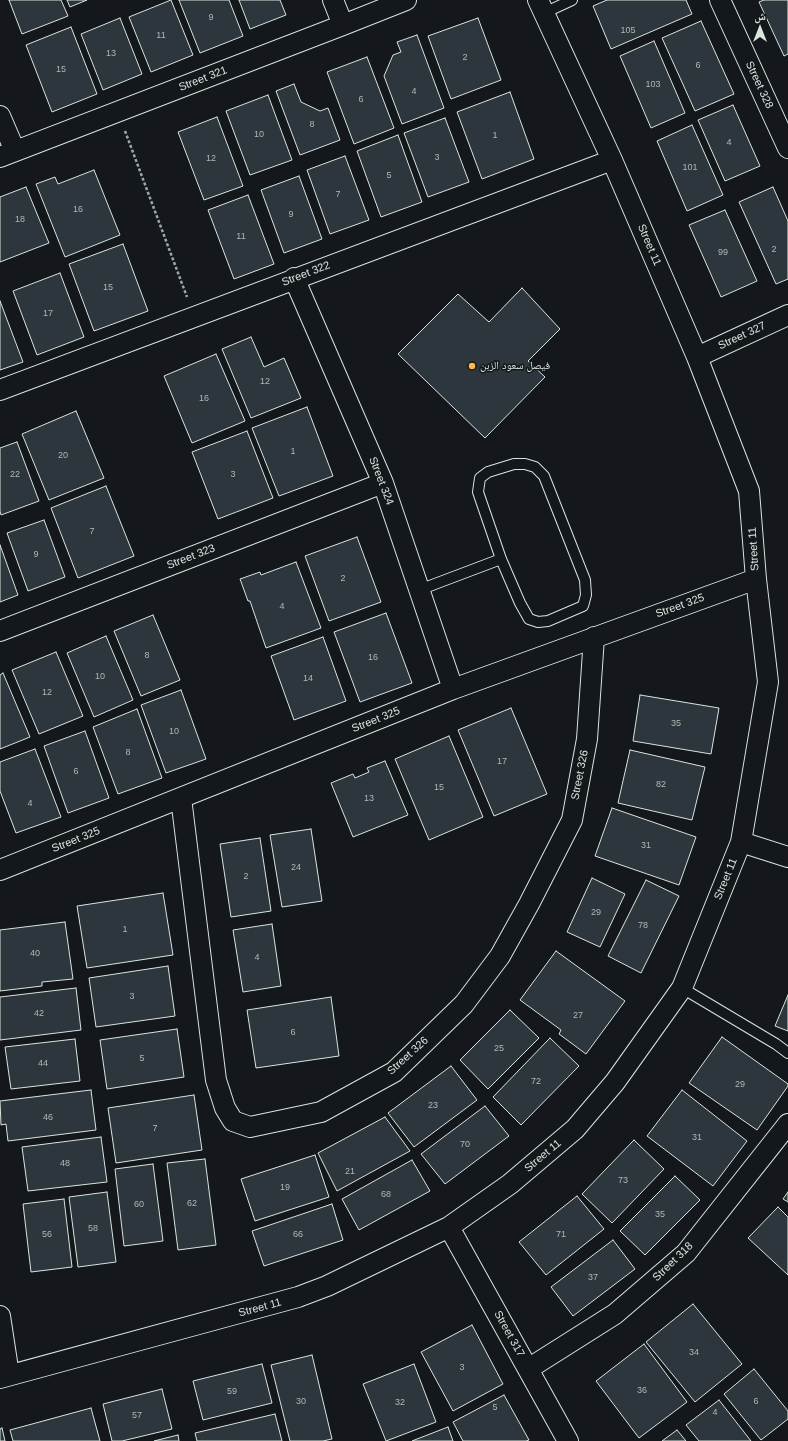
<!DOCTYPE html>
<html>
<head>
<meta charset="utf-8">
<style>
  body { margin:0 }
  #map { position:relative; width:788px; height:1441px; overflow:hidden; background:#14181c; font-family:Helvetica,"Noto Naskh Arabic",sans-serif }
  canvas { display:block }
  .north { position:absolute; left:740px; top:8px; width:40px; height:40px; -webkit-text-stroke:3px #14181c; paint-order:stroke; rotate:0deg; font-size:11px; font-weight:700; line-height:16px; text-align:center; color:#d8e6dc }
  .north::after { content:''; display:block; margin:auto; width:14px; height:18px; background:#d8e6dc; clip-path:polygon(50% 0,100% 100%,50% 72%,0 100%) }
</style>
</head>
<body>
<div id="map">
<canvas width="788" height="1441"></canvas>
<div class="north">ش</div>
</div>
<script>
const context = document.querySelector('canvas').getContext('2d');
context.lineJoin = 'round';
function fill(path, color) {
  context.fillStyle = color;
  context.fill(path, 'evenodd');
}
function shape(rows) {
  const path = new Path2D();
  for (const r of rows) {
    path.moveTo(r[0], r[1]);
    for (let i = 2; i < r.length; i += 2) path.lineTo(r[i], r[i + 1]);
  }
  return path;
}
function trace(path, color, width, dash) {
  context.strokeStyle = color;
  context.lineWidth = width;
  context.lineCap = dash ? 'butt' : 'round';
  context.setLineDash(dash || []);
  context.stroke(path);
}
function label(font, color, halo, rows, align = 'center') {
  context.font = font + ' Helvetica,"Noto Naskh Arabic",sans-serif';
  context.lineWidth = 3;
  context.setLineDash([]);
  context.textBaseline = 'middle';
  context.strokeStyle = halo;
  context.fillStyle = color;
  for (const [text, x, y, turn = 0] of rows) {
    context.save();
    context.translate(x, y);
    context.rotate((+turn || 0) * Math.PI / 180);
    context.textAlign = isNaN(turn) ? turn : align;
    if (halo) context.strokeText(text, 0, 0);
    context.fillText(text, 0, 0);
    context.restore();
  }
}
const building = shape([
  [9,0,61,0,68,16,22,34,9,0],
  [67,0,87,0,70,7,67,0],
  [171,0,193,55,151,72,129,17,171,0],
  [179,0,229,0,243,36,200,53,179,0],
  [239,0,280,0,286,15,250,29,239,0],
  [607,0,686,0,692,14,611,49,593,6,607,0],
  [764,0,788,0,788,54,784,56,759,2,764,0],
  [120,18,142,74,103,90,81,34,120,18],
  [478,18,501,80,451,99,428,36,478,18],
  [701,21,734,94,695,111,662,38,701,21],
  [71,27,97,94,52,112,26,45,71,27],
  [417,35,444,108,402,124,384,76,393,55,401,52,397,42,417,35],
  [654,41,685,113,651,128,620,56,654,41],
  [367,57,394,128,354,144,327,72,367,57],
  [294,84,301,102,320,111,328,108,340,140,300,155,276,91,294,84],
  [510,92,534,159,482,179,457,112,510,92],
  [268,95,292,160,250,175,226,111,268,95],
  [733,105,760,166,725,181,698,120,733,105],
  [217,117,243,186,204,200,178,132,217,117],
  [445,118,469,182,428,197,404,133,445,118],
  [692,125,723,195,687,211,657,141,692,125],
  [398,135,422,202,381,217,357,151,398,135],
  [345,156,369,220,330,234,307,170,345,156],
  [94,170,120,235,65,257,36,184,55,177,58,184,94,170],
  [299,176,322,239,284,253,261,190,299,176],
  [26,187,49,243,0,262,0,197,26,187],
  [773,187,788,221,788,279,776,284,739,202,773,187],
  [248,195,274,264,234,279,208,210,248,195],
  [725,210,757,281,721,297,689,225,725,210],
  [123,244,148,311,94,331,69,264,123,244],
  [60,273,84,337,37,355,13,291,60,273],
  [522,288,560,329,528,361,545,377,485,438,398,354,458,294,489,322,522,288],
  [0,301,23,362,0,370,0,301],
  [251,337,264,367,284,358,301,398,251,418,222,349,251,337],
  [216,354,245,421,192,443,164,376,216,354],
  [307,407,333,476,279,496,252,428,307,407],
  [76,411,104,478,49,500,22,434,76,411],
  [247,431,273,498,218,519,192,452,247,431],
  [17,442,39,501,1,515,0,511,0,448,17,442],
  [106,486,134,556,78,578,51,508,106,486],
  [44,520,65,577,28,591,7,533,44,520],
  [357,537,381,602,329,621,305,556,357,537],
  [0,545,18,595,0,602,0,545],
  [296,562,321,628,266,648,250,601,248,601,240,579,260,572,261,575,296,562],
  [386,613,412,683,360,702,334,632,386,613],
  [153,615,180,680,141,696,114,631,153,615],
  [106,636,133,700,94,717,67,653,106,636],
  [323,637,346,701,294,720,271,656,323,637],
  [56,652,83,716,39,734,12,670,56,652],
  [3,673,30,737,0,749,0,675,3,673],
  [181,690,206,759,166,773,141,705,181,690],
  [640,695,719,708,711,754,633,741,640,695],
  [511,708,547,794,494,816,458,730,511,708],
  [137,709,162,778,118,794,93,727,137,709],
  [85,731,109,798,68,813,44,746,85,731],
  [449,736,483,817,429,840,395,759,449,736],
  [35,749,61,817,16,833,0,791,0,762,35,749],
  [630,750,705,767,692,820,618,803,630,750],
  [385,761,408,815,353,837,331,783,353,774,355,778,369,772,367,768,385,761],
  [612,808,696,837,679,885,595,856,612,808],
  [311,829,322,901,282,907,270,835,311,829],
  [260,838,271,911,231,917,220,844,260,838],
  [592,878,625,894,600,947,567,932,592,878],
  [646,880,679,896,641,973,608,956,646,880],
  [163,893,173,955,87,968,77,906,163,893],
  [65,922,73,979,42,982,42,986,0,991,0,930,65,922],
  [272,924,281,986,243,992,233,930,272,924],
  [556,951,625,1001,586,1054,559,1034,561,1030,520,1000,556,951],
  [168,966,175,1016,96,1027,89,978,168,966],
  [76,988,81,1030,0,1040,0,997,76,988],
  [788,995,788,1031,775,1026,788,995],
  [331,997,339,1056,256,1068,247,1010,331,997],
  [510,1010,539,1038,488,1089,460,1060,510,1010],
  [177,1029,184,1077,107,1089,100,1040,177,1029],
  [722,1037,788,1084,788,1086,757,1130,689,1083,722,1037],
  [550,1038,579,1066,521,1125,493,1097,550,1038],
  [75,1039,80,1081,11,1089,5,1047,75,1039],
  [451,1066,477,1100,414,1147,388,1113,451,1066],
  [91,1090,96,1130,8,1141,6,1124,1,1125,0,1101,91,1090],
  [682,1090,747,1141,713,1186,647,1136,682,1090],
  [194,1095,202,1150,116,1163,108,1108,194,1095],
  [485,1106,509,1136,445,1184,421,1154,485,1106],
  [385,1117,410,1151,337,1191,318,1153,385,1117],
  [101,1137,107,1182,28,1191,22,1147,101,1137],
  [634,1140,664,1169,612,1223,582,1194,634,1140],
  [315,1155,329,1197,255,1221,241,1179,315,1155],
  [205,1159,216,1245,178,1250,167,1163,205,1159],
  [412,1160,430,1191,359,1230,342,1199,412,1160],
  [153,1164,163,1241,124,1246,115,1169,153,1164],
  [675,1176,700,1200,645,1255,620,1231,675,1176],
  [107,1192,116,1262,78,1267,69,1197,107,1192],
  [788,1192,788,1202,783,1199,788,1192],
  [577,1196,604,1229,546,1275,519,1242,577,1196],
  [64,1199,72,1267,31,1272,23,1204,64,1199],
  [332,1204,343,1240,264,1266,252,1231,332,1204],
  [778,1207,788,1217,788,1275,748,1238,778,1207],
  [613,1240,635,1269,573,1316,551,1287,613,1240],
  [693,1304,742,1364,695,1402,646,1342,693,1304],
  [472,1325,503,1384,453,1411,421,1352,472,1325],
  [644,1344,687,1402,639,1438,596,1381,644,1344],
  [312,1355,332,1439,323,1441,290,1441,271,1365,312,1355],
  [262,1364,272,1403,203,1420,193,1381,262,1364],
  [414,1364,436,1422,386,1441,363,1384,414,1364],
  [754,1369,788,1411,788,1419,761,1440,724,1394,754,1369],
  [162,1389,172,1429,122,1441,112,1441,103,1404,162,1389],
  [504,1395,529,1440,526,1441,463,1441,453,1422,504,1395],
  [719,1400,751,1441,699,1441,686,1425,719,1400],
  [91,1408,100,1441,13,1441,10,1430,91,1408],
  [275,1414,282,1441,197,1441,195,1433,275,1414],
  [448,1427,453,1441,412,1441,448,1427],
  [2,1428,5,1441,0,1441,0,1429,2,1428],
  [677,1430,686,1441,662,1441,677,1430],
  [178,1435,179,1441,154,1441,178,1435]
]);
fill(building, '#2c363c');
trace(building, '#d8e6dc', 1);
const lane = shape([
  [544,13,572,0],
  [514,464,525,464,535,467,544,476,585,580,586,595,583,606,548,621,538,622,529,619,520,603,501,559,478,492,480,478,488,472,514,464],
  [419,590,501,559],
  [682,988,776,1044,788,1053]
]);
const street = shape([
  [333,0,343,25],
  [720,0,788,148],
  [0,116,15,151],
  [0,157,343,25,406,0],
  [294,278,383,483,453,689],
  [697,357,788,315],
  [0,390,612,160],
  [0,631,383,483],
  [181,798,216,1080,225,1108,233,1121,250,1127,321,1112,394,1072,464,1004,500,956,529,904,572,820,587,739,594,637],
  [741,842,788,857],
  [0,870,453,689,756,579],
  [449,1227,568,1441],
  [0,1316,9,1375],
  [528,1369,615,1314,686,1253,788,1124],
  [0,1378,298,1297,327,1286,449,1227,510,1184,575,1129,615,1082,682,988,741,842,768,682,756,579,749,491,697,357,612,160,538,0]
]);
trace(lane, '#d8e6dc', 12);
trace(street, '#d8e6dc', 22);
trace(shape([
  [125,131,187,297]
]), '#9da8a2', 2.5, [3, 2]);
trace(lane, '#14181c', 10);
trace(street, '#14181c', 20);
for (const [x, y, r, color] of [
  [472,366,4,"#ffb74d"]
]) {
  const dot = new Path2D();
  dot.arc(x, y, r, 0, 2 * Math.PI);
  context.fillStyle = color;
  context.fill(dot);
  trace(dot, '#14181c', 1.5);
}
label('9px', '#adbab4', null, [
  ["9",211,18],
  ["105",628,31],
  ["11",161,36],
  ["13",111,54],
  ["2",465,58],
  ["6",698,66],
  ["15",61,70],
  ["103",653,85],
  ["4",414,92],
  ["6",361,100],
  ["8",312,125],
  ["10",259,135],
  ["1",495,136],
  ["4",729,143],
  ["3",437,158],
  ["12",211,159],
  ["101",690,168],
  ["5",389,176],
  ["7",338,195],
  ["16",78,210],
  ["9",291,215],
  ["18",20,220],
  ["11",241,237],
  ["2",774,250],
  ["99",723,253],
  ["15",108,288],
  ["17",48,314],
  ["12",265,382],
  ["16",204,399],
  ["1",293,452],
  ["20",63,456],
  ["22",15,475],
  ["3",233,475],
  ["7",92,532],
  ["9",36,555],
  ["2",343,579],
  ["4",282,607],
  ["8",147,656],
  ["16",373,658],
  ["10",100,677],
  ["14",308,679],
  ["12",47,693],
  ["35",676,724],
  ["10",174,732],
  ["8",128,753],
  ["17",502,762],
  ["6",76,772],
  ["82",661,785],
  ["15",439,788],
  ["13",369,799],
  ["4",30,804],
  ["31",646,846],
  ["24",296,868],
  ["2",246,877],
  ["29",596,913],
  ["78",643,926],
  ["1",125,930],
  ["40",35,954],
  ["4",257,958],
  ["3",132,997],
  ["42",39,1014],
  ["27",578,1016],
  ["6",293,1033],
  ["25",499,1049],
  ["5",142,1059],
  ["44",43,1064],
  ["72",536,1082],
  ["29",740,1085],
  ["23",433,1106],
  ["46",48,1118],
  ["7",155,1129],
  ["31",697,1138],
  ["70",465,1145],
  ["48",65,1164],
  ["21",350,1172],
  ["73",623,1181],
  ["19",285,1188],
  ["68",386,1195],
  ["62",192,1204],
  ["60",139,1205],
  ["35",660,1215],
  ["58",93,1229],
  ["56",47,1235],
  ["66",298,1235],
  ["71",561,1235],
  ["37",593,1278],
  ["34",694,1353],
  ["3",462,1368],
  ["36",642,1391],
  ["59",232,1392],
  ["30",301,1402],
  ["6",756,1402],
  ["32",400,1403],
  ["5",495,1408],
  ["4",715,1413],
  ["57",137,1416]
]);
label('11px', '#d8e6dc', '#14181c', [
  ["Street 321",203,79,-21],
  ["Street 328",759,85,65],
  ["Street 11",649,245,67],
  ["Street 322",306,274,-21],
  ["Street 327",742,336,-25],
  ["Street 324",381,481,69],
  ["Street 11",754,549,-94],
  ["Street 323",191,557,-21],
  ["Street 325",680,606,-20],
  ["Street 325",376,720,-22],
  ["Street 326",580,775,-79],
  ["Street 325",76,840,-22],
  ["Street 11",726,879,-68],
  ["Street 326",408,1056,-42],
  ["Street 11",543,1156,-40],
  ["Street 318",673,1262,-44],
  ["Street 11",260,1308,-15],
  ["Street 317",509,1334,61]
]);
label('11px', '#d8e6dc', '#14181c', [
  ["فيصل سعود الزبن",480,366]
], 'left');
</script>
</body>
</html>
